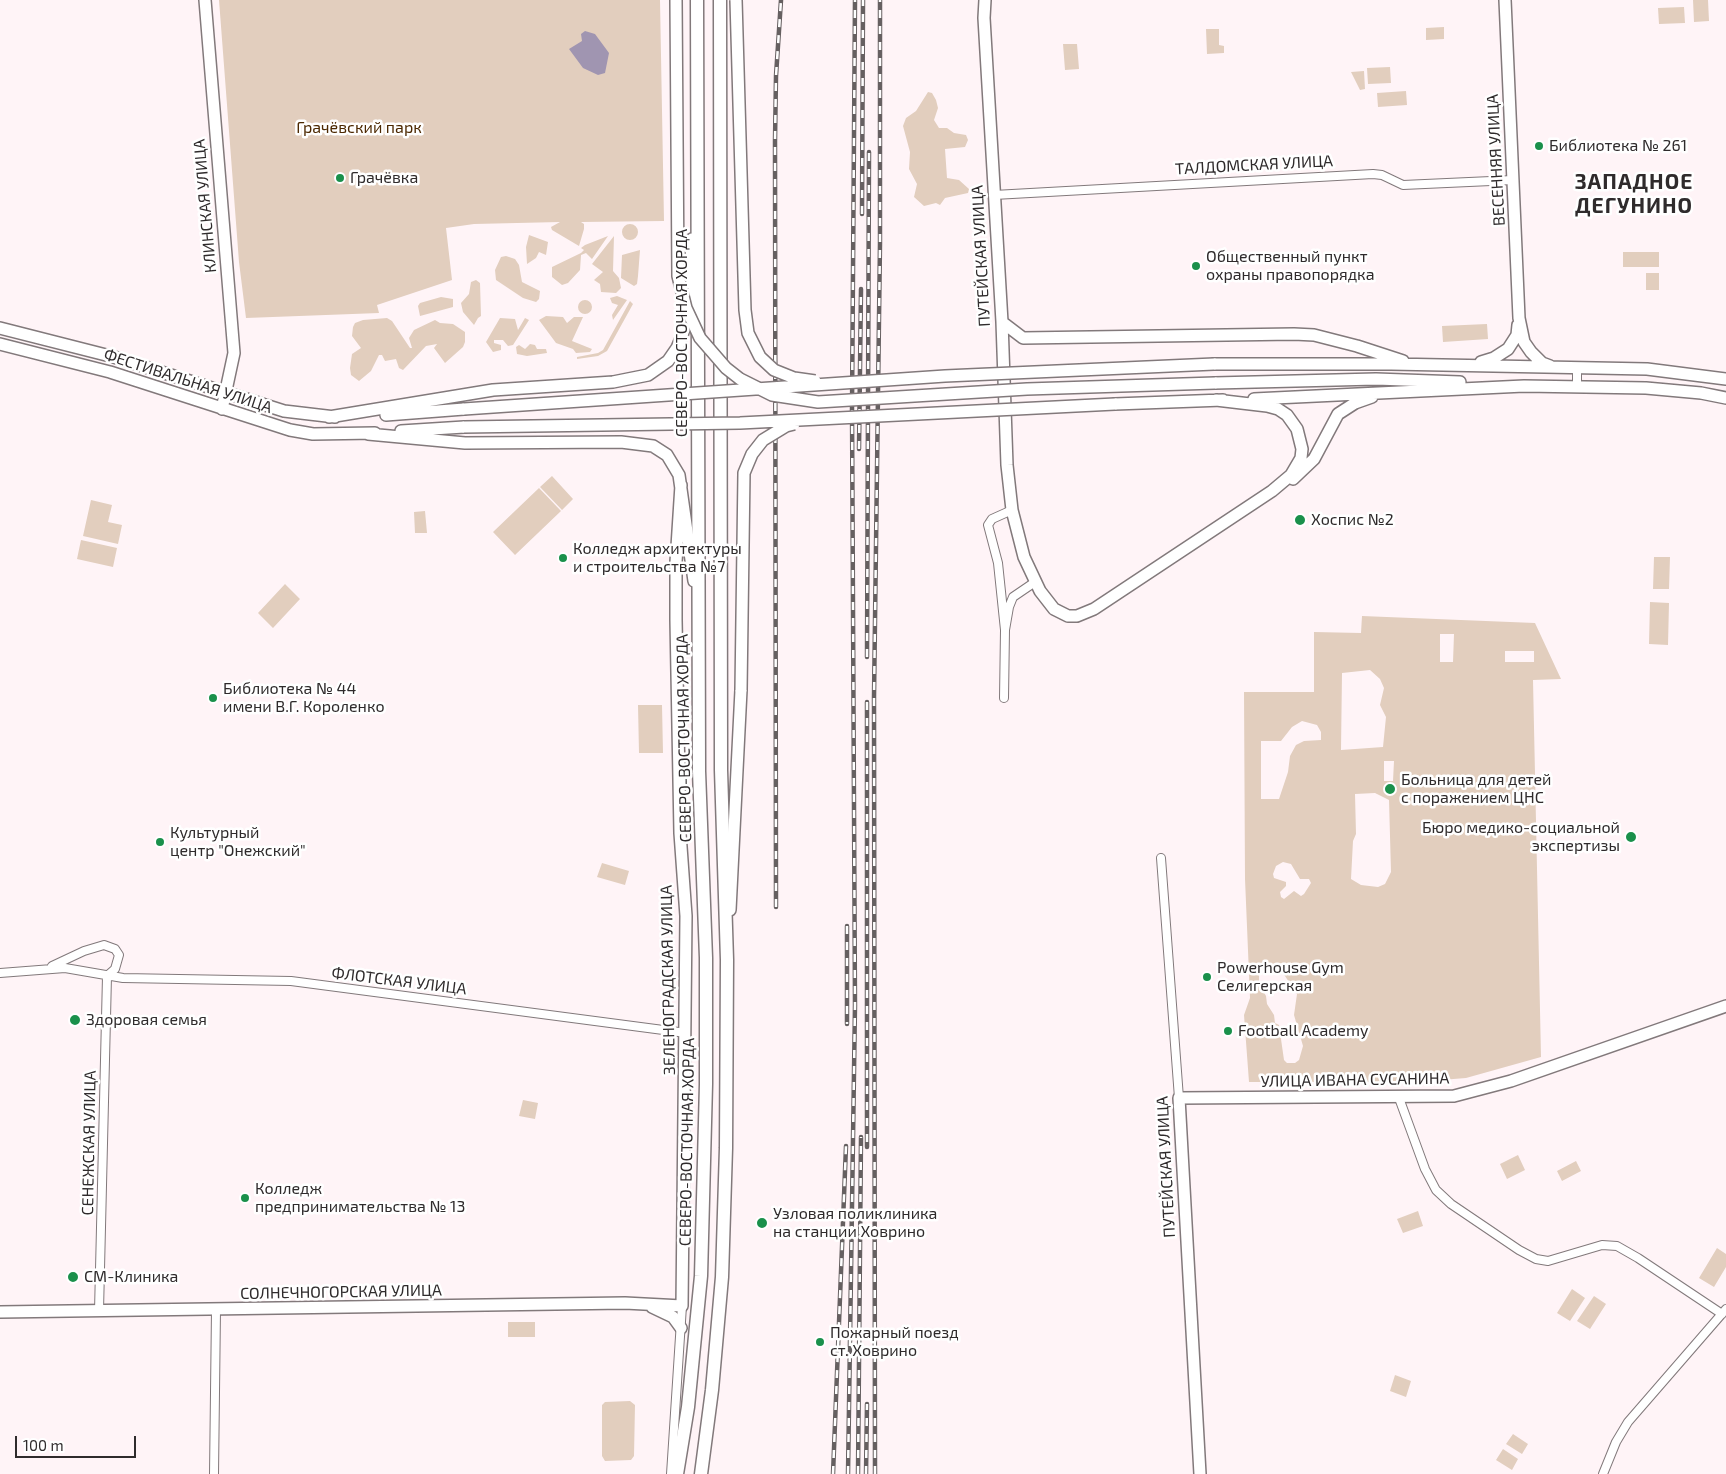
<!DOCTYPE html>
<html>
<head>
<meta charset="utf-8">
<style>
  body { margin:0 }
  #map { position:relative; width:1726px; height:1474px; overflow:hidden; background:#fff4f7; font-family:"Exo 2",sans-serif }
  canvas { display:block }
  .scale { position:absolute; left:15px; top:1436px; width:121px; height:22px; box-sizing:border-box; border:2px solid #2f2b2c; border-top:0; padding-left:6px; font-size:15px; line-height:18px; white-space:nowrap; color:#2f2b2c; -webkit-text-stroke:4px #fff; paint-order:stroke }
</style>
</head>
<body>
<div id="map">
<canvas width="1726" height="1474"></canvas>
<div class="scale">100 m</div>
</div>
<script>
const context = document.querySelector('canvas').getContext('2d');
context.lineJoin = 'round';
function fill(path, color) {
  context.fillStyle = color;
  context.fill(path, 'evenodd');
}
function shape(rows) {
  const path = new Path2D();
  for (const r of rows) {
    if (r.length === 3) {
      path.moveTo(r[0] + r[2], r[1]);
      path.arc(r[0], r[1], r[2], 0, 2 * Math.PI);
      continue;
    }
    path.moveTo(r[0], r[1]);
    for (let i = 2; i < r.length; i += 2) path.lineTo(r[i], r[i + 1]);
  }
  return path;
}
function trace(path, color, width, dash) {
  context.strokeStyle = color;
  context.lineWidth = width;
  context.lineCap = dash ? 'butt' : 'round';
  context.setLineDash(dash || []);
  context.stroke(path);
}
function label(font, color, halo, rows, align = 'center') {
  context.font = font + ' "Exo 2",sans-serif';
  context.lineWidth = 5;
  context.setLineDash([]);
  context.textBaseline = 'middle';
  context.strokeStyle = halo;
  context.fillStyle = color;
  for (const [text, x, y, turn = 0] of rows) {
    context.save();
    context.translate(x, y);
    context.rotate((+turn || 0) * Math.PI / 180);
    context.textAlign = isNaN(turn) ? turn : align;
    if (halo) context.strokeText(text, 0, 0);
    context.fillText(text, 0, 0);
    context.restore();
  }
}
fill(shape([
  [219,0,660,0,664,221,581,222,584,224,584,229,579,246,552,230,551,227,560,222,474,224,446,228,452,280,377,305,379,313,246,318,239,262],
  [1693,0,1708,0,1709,21,1694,22],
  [1684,7,1685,23,1659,24,1658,8],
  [1444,27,1444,39,1426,40,1426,28],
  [1206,29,1219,29,1219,45,1224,46,1224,53,1207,54],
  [1063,44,1077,44,1079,69,1065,70],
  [1390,67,1391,83,1368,84,1367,68],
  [1364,71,1365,89,1360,90,1351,72],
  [1406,91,1407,105,1378,107,1377,93],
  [928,92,932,93,936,100,938,108,934,120,939,128,947,128,954,133,966,135,968,140,965,147,945,149,947,178,959,180,969,189,968,193,945,198,940,205,936,203,924,206,914,197,917,184,909,169,910,152,903,126,906,118,916,111],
  [630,232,8],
  [529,235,548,242,546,255,539,252,536,258,527,264,526,247],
  [608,236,592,259,586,253,581,255,580,270,568,283,562,285,552,277,552,267,581,253,584,250,581,248,585,245],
  [614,236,613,271,619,278,621,288,616,293,601,292,600,284,594,280,603,272,592,264],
  [640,250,638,276,637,284,634,286,621,278,622,255],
  [1623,252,1659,252,1659,267,1623,267],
  [506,256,515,259,519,265,522,282,540,291,539,299,536,302,523,298,496,280,495,270,501,257],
  [1646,273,1659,273,1659,290,1646,290],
  [476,280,480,283,481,316,478,318,474,325,463,312,461,303,469,294,471,282],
  [617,296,627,300,613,320,612,315,618,305,612,303,610,298],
  [441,297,453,299,453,307,420,316,418,306,420,303],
  [585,307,7],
  [630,301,633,304,607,351,598,356,577,359,577,357,598,353,603,350],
  [546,316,563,317,567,323,574,317,583,317,572,341,592,349,590,352,576,353,573,349,556,343,539,320],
  [387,318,392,321,410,348,412,348,409,338,414,330,435,320,440,323,453,324,465,332,465,342,463,347,445,363,434,348,437,344,426,346,403,370,399,368,396,359,385,361,382,355,379,355,371,371,359,381,351,375,350,368,352,354,361,348,352,336,353,327,355,323,363,320],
  [500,318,515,319,518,330,525,318,529,320,513,345,508,346,503,340,494,340,494,343,501,345,501,350,493,352,486,342],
  [1487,324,1488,339,1443,342,1442,326],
  [530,344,535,345,537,349,546,349,547,353,527,356,517,354,516,347,519,345,525,349],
  [552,476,573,499,562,510,540,487],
  [539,488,561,511,515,555,493,532],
  [91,500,112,505,108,522,122,525,118,544,83,536],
  [425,511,427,533,415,533,414,512],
  [81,540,117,548,113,567,77,559],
  [1654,557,1670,557,1669,589,1653,589],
  [285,584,300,599,273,628,258,613],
  [1650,602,1669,603,1668,645,1649,644],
  [1362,616,1535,623,1561,679,1533,680,1541,1057,1466,1078,1416,1082,1249,1082,1244,1015,1250,998,1245,879,1244,692,1314,692,1314,632,1361,633],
  [1440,634,1454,634,1453,662,1440,662],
  [1505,651,1534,651,1534,662,1505,662],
  [1370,670,1380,679,1384,688,1380,705,1386,717,1383,747,1341,750,1342,673],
  [1302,721,1317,725,1321,732,1321,740,1304,741,1296,745,1290,756,1288,772,1279,799,1261,799,1261,741,1281,741,1292,727],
  [1384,761,1394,761,1393,781,1384,781],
  [1375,793,1389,800,1391,872,1385,884,1378,887,1361,885,1351,879,1353,841,1356,834,1355,794],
  [1283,862,1291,864,1300,879,1309,879,1311,883,1304,894,1301,896,1294,891,1284,899,1281,897,1280,892,1286,886,1286,882,1274,878,1273,874,1276,866],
  [1265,962,1275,971,1283,973,1297,994,1294,1015,1303,1046,1299,1060,1295,1063,1287,1063,1284,1060,1279,1025,1275,1023,1274,1015,1267,1004,1266,996,1259,983,1259,966],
  [638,705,662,705,663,753,639,753],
  [602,863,629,871,625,885,597,877],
  [523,1100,538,1103,535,1119,519,1116],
  [1518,1155,1525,1170,1507,1179,1500,1164],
  [1576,1161,1581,1171,1562,1181,1557,1171],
  [1418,1211,1423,1226,1403,1233,1397,1219],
  [1717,1248,1726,1254,1726,1267,1714,1287,1699,1278],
  [1572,1289,1585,1298,1570,1321,1557,1313],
  [1594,1296,1606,1304,1590,1329,1577,1321],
  [508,1322,535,1322,535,1337,508,1337],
  [1395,1375,1411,1381,1406,1397,1390,1391],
  [630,1401,635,1405,634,1456,631,1460,605,1461,602,1456,602,1405,605,1402],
  [1513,1434,1528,1444,1522,1454,1506,1444],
  [1503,1449,1518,1459,1512,1470,1496,1460]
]), '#e2cebe');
fill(shape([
  [585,31,595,34,609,53,605,73,598,75,583,68,569,49,582,41,581,34]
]), '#a095b1');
const street = shape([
  [994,195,1373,174,1382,175,1403,185,1513,180],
  [1577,386,1577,367],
  [1005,630,998,563,988,525,992,519,1012,510],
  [1004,698,1005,630,1009,607,1013,597,1035,582],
  [1161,858,1179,1098],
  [52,966,84,951,104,945,115,949,119,955,115,969,107,976],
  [0,973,65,968,123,978,291,981,686,1033],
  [1399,1098,1425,1169,1436,1190,1451,1204,1519,1250,1536,1259,1548,1261,1602,1245,1617,1246,1638,1258,1722,1314],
  [99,1311,107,976],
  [214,1474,216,1310],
  [671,1474,682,1306],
  [1603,1474,1616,1442,1628,1422,1726,1309]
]);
const secondary = shape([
  [205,0,234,353,222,409],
  [985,0,984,18,1002,322,1007,465,1012,510,1024,557,1040,591,1054,609,1068,616,1077,616,1094,609,1272,491,1291,475,1301,458,1302,449,1297,429,1287,415,1278,409,1267,406,1216,400],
  [1505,0,1519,318,1524,342,1531,352,1542,363,1550,366],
  [1002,322,1023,338,1294,334,1314,335,1357,346,1403,361],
  [0,328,114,357,284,411,335,417],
  [0,344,110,372,290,430,313,434,375,433],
  [1481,362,1494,358,1508,349,1517,335,1518,325],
  [1214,364,1391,364,1647,369,1726,379],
  [1215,383,1376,379,1460,382],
  [1254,399,1524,386,1646,388,1701,393,1726,398],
  [1115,404,1223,400],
  [386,415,464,409],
  [329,417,493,390,613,382,648,375,668,361,677,348,682,336,688,311,692,239],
  [401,431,464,427],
  [368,434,465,443,621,442,653,446,667,455,679,475,694,581],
  [1293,479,1314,459,1338,414,1355,403,1372,397],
  [730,910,741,690],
  [652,1307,673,1317,681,1328],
  [0,1312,625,1303,682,1306,686,916,680,833,676,620,676,562,681,485],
  [1200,1474,1179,1098,1454,1096,1511,1081,1726,1006]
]);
const primary = shape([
  [677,1474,688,1407,701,1276,706,1084,706,958,699,771,697,0],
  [701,1474,712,1390,722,1277,726,1148,727,960,721,770,720,0]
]);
trace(street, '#82797b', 10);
trace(secondary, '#82797b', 14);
trace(primary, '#82797b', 15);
trace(street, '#fff', 8);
trace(secondary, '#fff', 11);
trace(primary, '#fff', 12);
const rail = shape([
  [862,214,863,0],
  [859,449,861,289],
  [867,657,869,152],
  [867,702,867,1147],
  [776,907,775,141,776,76,781,0],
  [847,926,847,1024],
  [833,1474,846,1146],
  [848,1474,855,1005,852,408,855,0],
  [858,1474,861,1137],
  [866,1474,867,1404],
  [875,1474,874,697,880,243,880,0]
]);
trace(rail, '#666061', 4.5);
trace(rail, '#fff', 2.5, [8]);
const secondaryBridge = shape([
  [676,0,678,276,686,308,700,338,726,368,740,379,772,395,818,402,1027,389,1215,383],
  [736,0,745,310,748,333,760,357,774,370,794,378,815,381],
  [464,409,945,376,1214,364],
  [464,427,740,423,1115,404],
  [741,690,744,473,752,454,763,440,786,426,794,424]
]);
trace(secondaryBridge, '#82797b', 14, []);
trace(secondaryBridge, '#fff', 11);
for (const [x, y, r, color] of [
  [1539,146,5,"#1a904b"],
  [340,178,5,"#1a904b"],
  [1196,266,5,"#1a904b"],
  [1300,520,6,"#1a904b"],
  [563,558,5,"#1a904b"],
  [213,698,5,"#1a904b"],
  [1390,789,6,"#1a904b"],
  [1631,837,6,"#1a904b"],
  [160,842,5,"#1a904b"],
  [1207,977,5,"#1a904b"],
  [75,1020,6,"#1a904b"],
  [1228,1031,5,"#1a904b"],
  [245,1198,5,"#1a904b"],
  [762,1223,6,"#1a904b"],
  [73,1277,6,"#1a904b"],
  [820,1342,5,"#1a904b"]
]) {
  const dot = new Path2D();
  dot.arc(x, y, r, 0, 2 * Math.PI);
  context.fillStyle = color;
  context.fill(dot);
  trace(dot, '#fff', 2);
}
label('16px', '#4c2801', '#fff', [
  ["Грачёвский парк",359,128]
]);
label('16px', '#2f2b2c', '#fff', [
  ["Библиотека № 261",1549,146],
  ["Грачёвка",350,178],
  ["Общественный пункт",1206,257],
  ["охраны правопорядка",1206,275],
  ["Хоспис №2",1311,520],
  ["Колледж архитектуры",573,549],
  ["и строительства №7",573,567],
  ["Библиотека № 44",223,689],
  ["имени В.Г. Короленко",223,707],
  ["Больница для детей",1401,780],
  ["с поражением ЦНС",1401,798],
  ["Бюро медико-социальной",1620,828,"right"],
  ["экспертизы",1620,846,"right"],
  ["Культурный",170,833],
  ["центр \"Онежский\"",170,851],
  ["Powerhouse Gym",1217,968],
  ["Селигерская",1217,986],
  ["Здоровая семья",86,1020],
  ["Football Academy",1238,1031],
  ["Колледж",255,1189],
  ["предпринимательства № 13",255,1207],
  ["Узловая поликлиника",773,1214],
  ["на станции Ховрино",773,1232],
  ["СМ-Клиника",84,1277],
  ["Пожарный поезд",830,1333],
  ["ст. Ховрино",830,1351]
], 'left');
label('16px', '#2f2b2c', '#fff', [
  ["ВЕСЕННЯЯ УЛИЦА",1496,160,-93],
  ["ТАЛДОМСКАЯ УЛИЦА",1254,165,-3],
  ["КЛИНСКАЯ УЛИЦА",205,206,-95],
  ["ПУТЕЙСКАЯ УЛИЦА",981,256,-93],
  ["СЕВЕРО-ВОСТОЧНАЯ ХОРДА",682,333,-90],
  ["ФЕСТИВАЛЬНАЯ УЛИЦА",188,381,18],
  ["СЕВЕРО-ВОСТОЧНАЯ ХОРДА",684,738,-91],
  ["ЗЕЛЕНОГРАДСКАЯ УЛИЦА",668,980,-91],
  ["ФЛОТСКАЯ УЛИЦА",399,981,7],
  ["УЛИЦА ИВАНА СУСАНИНА",1355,1080,-1],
  ["СЕВЕРО-ВОСТОЧНАЯ ХОРДА",687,1142,-89],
  ["СЕНЕЖСКАЯ УЛИЦА",89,1143,-89],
  ["ПУТЕЙСКАЯ УЛИЦА",1166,1167,-93],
  ["СОЛНЕЧНОГОРСКАЯ УЛИЦА",341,1292,-1]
]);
context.letterSpacing = '1px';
label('bold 21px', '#2f2b2c', '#fff', [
  ["ЗАПАДНОЕ",1634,182],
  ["ДЕГУНИНО",1634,206]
]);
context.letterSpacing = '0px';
</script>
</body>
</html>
